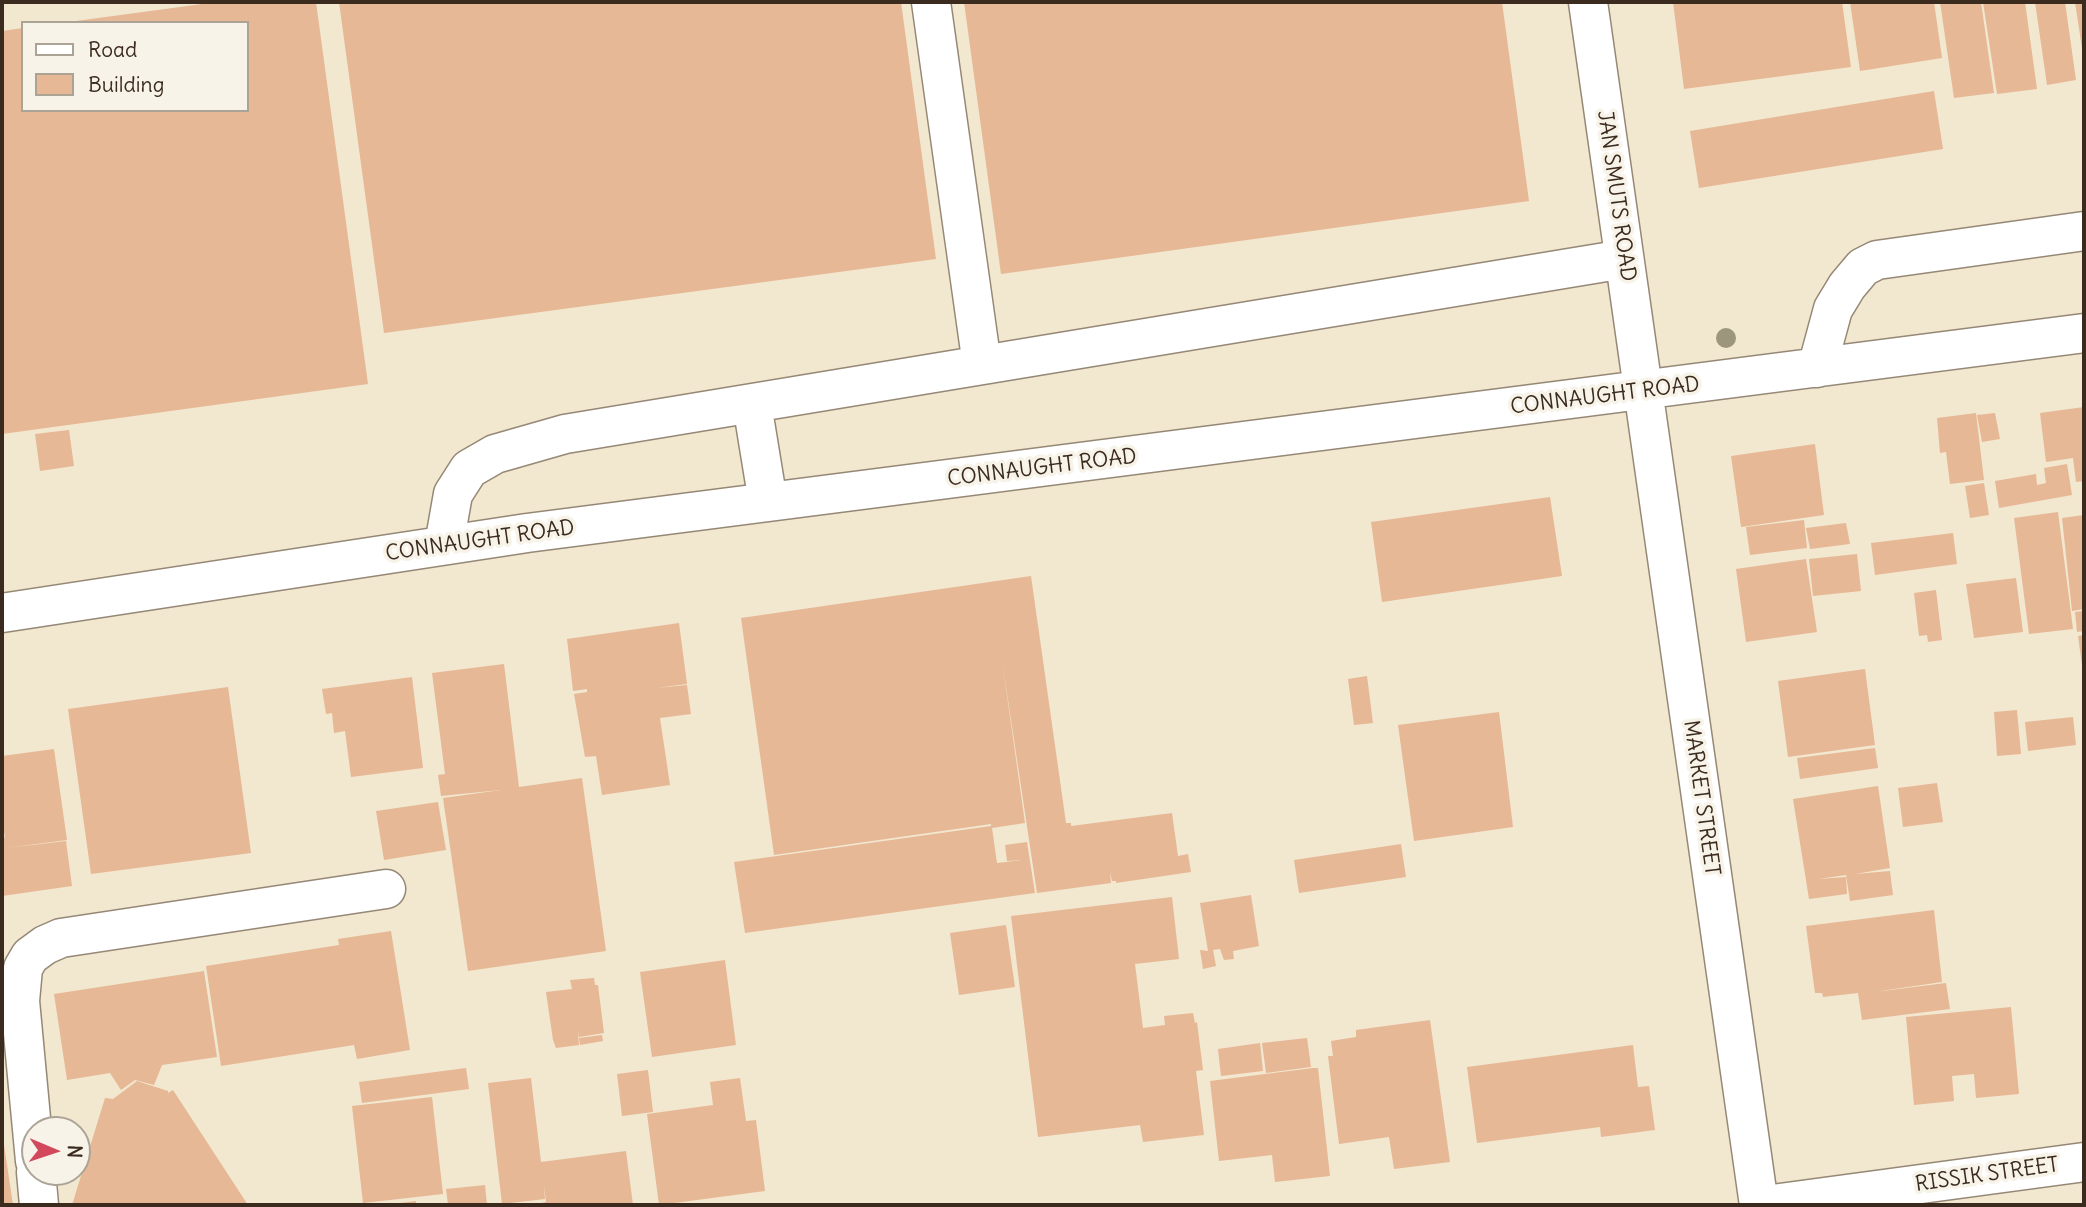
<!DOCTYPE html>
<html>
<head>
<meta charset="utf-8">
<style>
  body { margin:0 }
  #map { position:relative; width:2086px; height:1207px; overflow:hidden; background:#f2e7cf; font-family:Delius,sans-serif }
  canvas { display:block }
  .frame { position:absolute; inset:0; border:4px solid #3b2a1e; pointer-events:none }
  .legend { position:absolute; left:21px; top:21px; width:228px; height:91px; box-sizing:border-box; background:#f7f3e8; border:2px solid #aca397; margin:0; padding:9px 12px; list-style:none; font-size:21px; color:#3b2a1e }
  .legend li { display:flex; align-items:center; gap:14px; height:35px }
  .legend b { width:35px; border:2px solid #aca397 }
  .north { position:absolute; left:21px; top:1116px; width:70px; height:70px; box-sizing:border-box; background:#f7f3e8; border:2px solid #aca397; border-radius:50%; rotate:92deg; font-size:19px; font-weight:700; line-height:28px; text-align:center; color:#3b2a1e }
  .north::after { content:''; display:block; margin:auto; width:24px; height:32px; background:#d1495b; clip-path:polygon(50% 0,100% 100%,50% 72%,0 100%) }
</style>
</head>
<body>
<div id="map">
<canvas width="2086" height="1207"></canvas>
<div class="frame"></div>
<ul class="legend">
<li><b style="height:9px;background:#fff"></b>Road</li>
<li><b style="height:19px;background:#e6b896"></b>Building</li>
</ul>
<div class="north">N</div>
</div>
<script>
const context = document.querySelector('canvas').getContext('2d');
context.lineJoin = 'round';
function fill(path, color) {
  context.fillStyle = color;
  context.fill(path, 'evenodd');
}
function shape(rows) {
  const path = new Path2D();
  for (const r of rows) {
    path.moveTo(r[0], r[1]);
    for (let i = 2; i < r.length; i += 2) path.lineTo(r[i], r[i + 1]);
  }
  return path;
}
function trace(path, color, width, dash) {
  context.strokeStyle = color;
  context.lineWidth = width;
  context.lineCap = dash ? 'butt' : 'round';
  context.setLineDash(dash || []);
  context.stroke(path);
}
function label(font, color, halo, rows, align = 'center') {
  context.font = font + ' Delius,sans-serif';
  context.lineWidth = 7;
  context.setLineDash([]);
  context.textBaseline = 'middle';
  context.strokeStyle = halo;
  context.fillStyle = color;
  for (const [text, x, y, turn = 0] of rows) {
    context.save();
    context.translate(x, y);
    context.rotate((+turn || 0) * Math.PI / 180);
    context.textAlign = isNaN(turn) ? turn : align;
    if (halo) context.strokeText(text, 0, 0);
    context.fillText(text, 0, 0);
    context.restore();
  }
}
fill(shape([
  [217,2,316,2,368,384,2,434,2,31,23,28,23,110,247,110,247,23,76,23,76,21],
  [339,2,901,2,936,259,384,333],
  [964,2,1502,2,1529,201,1001,274],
  [1673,2,1842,2,1851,67,1684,89],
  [1850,2,1934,2,1942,58,1860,71],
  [1940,2,1981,2,1994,93,1954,98],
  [1983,2,2025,2,2037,89,1997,94],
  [2035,2,2065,2,2076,80,2047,85],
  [2075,2,2084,2,2084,55,2083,55],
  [1934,91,1943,149,1699,188,1690,131],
  [2084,407,2084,481,2076,482,2073,458,2046,462,2040,413],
  [1976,413,1984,480,1950,484,1946,452,1940,453,1937,418],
  [1995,413,2000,439,1982,442,1977,415],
  [69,430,74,466,40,471,35,434],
  [1815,444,1824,515,1741,527,1731,456],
  [2067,464,2072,495,1999,508,1995,481,2036,474,2037,485,2046,483,2044,468],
  [1984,483,1989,515,1970,518,1965,486],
  [1550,497,1562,576,1382,602,1371,522],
  [2058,512,2073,629,2029,634,2014,518],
  [2084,515,2084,609,2072,611,2062,518],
  [1804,520,1807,548,1750,555,1746,527],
  [1846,523,1850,544,1810,549,1806,528],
  [1953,533,1957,564,1875,575,1871,543],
  [1857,554,1861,591,1813,596,1809,559],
  [1806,559,1817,632,1746,642,1736,569],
  [1031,576,1066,823,1071,823,1071,826,1172,813,1178,856,1188,854,1191,872,1116,883,1116,881,1112,881,1110,872,1111,883,1037,893,1002,660,1025,823,992,828,997,863,1022,860,1007,861,1005,845,1027,842,1035,893,745,933,734,862,991,826,991,824,774,855,741,618],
  [2016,578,2023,632,1974,638,1966,584],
  [1936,590,1942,640,1928,642,1927,635,1919,636,1914,593],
  [2084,611,2084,631,2077,632,2075,612],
  [679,623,687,684,656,688,687,685,691,714,660,718,670,785,602,795,596,756,585,757,574,694,587,692,587,689,573,691,567,639],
  [2084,635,2084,672,2083,672,2078,636],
  [504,664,519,787,582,778,606,951,468,971,443,798,501,790,441,796,438,775,445,774,432,673],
  [1865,669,1875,745,1788,757,1778,681],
  [1367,676,1373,723,1354,725,1348,679],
  [412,677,423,768,351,777,345,731,334,733,332,713,326,714,322,689],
  [228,687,251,853,91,874,68,709],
  [2017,710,2021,754,1997,756,1994,712],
  [1499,712,1513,827,1414,841,1398,725],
  [2073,717,2076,745,2028,751,2025,722],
  [1875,748,1878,768,1800,779,1797,758],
  [54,749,67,840,6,848,66,841,72,886,2,896,2,834,5,838,3,824,2,825,2,756],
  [1937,783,1943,822,1903,827,1898,788],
  [1878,786,1890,868,1855,874,1890,871,1893,895,1850,901,1846,875,1818,879,1846,877,1847,894,1809,899,1793,799],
  [438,802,446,850,384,860,376,811],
  [1401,844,1406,877,1299,893,1294,860],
  [1251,895,1259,946,1233,951,1234,959,1224,960,1220,949,1213,950,1216,966,1203,969,1200,950,1208,951,1200,903],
  [1172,897,1179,959,1135,964,1143,1028,1165,1025,1164,1016,1193,1013,1195,1023,1197,1022,1203,1070,1196,1071,1204,1135,1143,1142,1140,1125,1038,1137,1011,916],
  [1934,910,1942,982,1874,992,1946,983,1950,1009,1862,1020,1858,993,1823,997,1822,993,1815,993,1806,926],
  [1006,925,1015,987,959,995,950,933],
  [391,931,410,1050,357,1059,354,1045,221,1066,206,966,339,945,338,939],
  [725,960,736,1045,652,1057,640,972],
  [204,971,217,1057,162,1065,154,1085,135,1080,121,1090,110,1073,67,1080,54,994],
  [594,978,595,985,598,985,604,1033,579,1037,578,1032,579,1045,556,1048,553,1040,546,992,572,989,570,980],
  [2011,1007,2019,1094,1976,1098,1974,1074,1952,1076,1954,1101,1914,1105,1906,1017],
  [1430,1020,1450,1162,1394,1169,1389,1137,1339,1144,1328,1056,1333,1056,1331,1041,1356,1037,1356,1030],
  [602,1035,603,1041,580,1045,579,1038],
  [1307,1038,1311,1067,1266,1073,1262,1043],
  [1260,1043,1263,1071,1221,1076,1218,1049],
  [1633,1045,1638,1087,1649,1086,1655,1130,1601,1137,1600,1127,1477,1143,1467,1067],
  [466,1068,469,1089,362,1103,359,1082],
  [1313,1068,1318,1068,1330,1176,1275,1182,1272,1155,1219,1161,1210,1081],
  [648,1070,653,1112,622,1116,617,1074],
  [531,1078,541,1162,626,1151,633,1205,537,1205,537,1204,546,1202,544,1185,545,1199,502,1204,488,1083],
  [740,1078,746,1121,756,1120,765,1191,659,1205,647,1114,713,1105,710,1082],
  [137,1081,168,1091,168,1093,173,1090,248,1205,72,1205,105,1098,113,1099],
  [432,1097,443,1194,363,1203,352,1106],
  [3,1138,13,1205,2,1205,2,1139],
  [485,1185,487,1205,448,1205,446,1189],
  [416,1201,416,1205,392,1205,392,1204]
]), '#e6b896');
const minor = shape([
  [931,2,982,365],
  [1588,2,1759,1205],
  [1817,368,1833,309,1847,286,1863,267,1877,260,2084,231],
  [752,404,768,502],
  [444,545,453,494,469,469,495,454,565,434,1624,259],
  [2,613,527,533,2084,333],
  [35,1161,20,1001,23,968,30,956,45,945,61,938,386,889],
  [36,1172,39,1205],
  [1765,1205,2084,1162]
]);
trace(minor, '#968876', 41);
trace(minor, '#fff', 38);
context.fillStyle = '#9c977c';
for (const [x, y] of [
  [1726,338]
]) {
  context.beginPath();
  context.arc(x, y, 10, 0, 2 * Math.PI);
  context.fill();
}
label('21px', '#3b2a1e', '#f7f3e8', [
  ["JAN SMUTS ROAD",1616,196,82],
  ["CONNAUGHT ROAD",1605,396,-7],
  ["CONNAUGHT ROAD",1042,468,-7],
  ["CONNAUGHT ROAD",480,541,-8],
  ["MARKET STREET",1701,798,82],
  ["RISSIK STREET",1987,1175,-8]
]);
</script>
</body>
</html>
